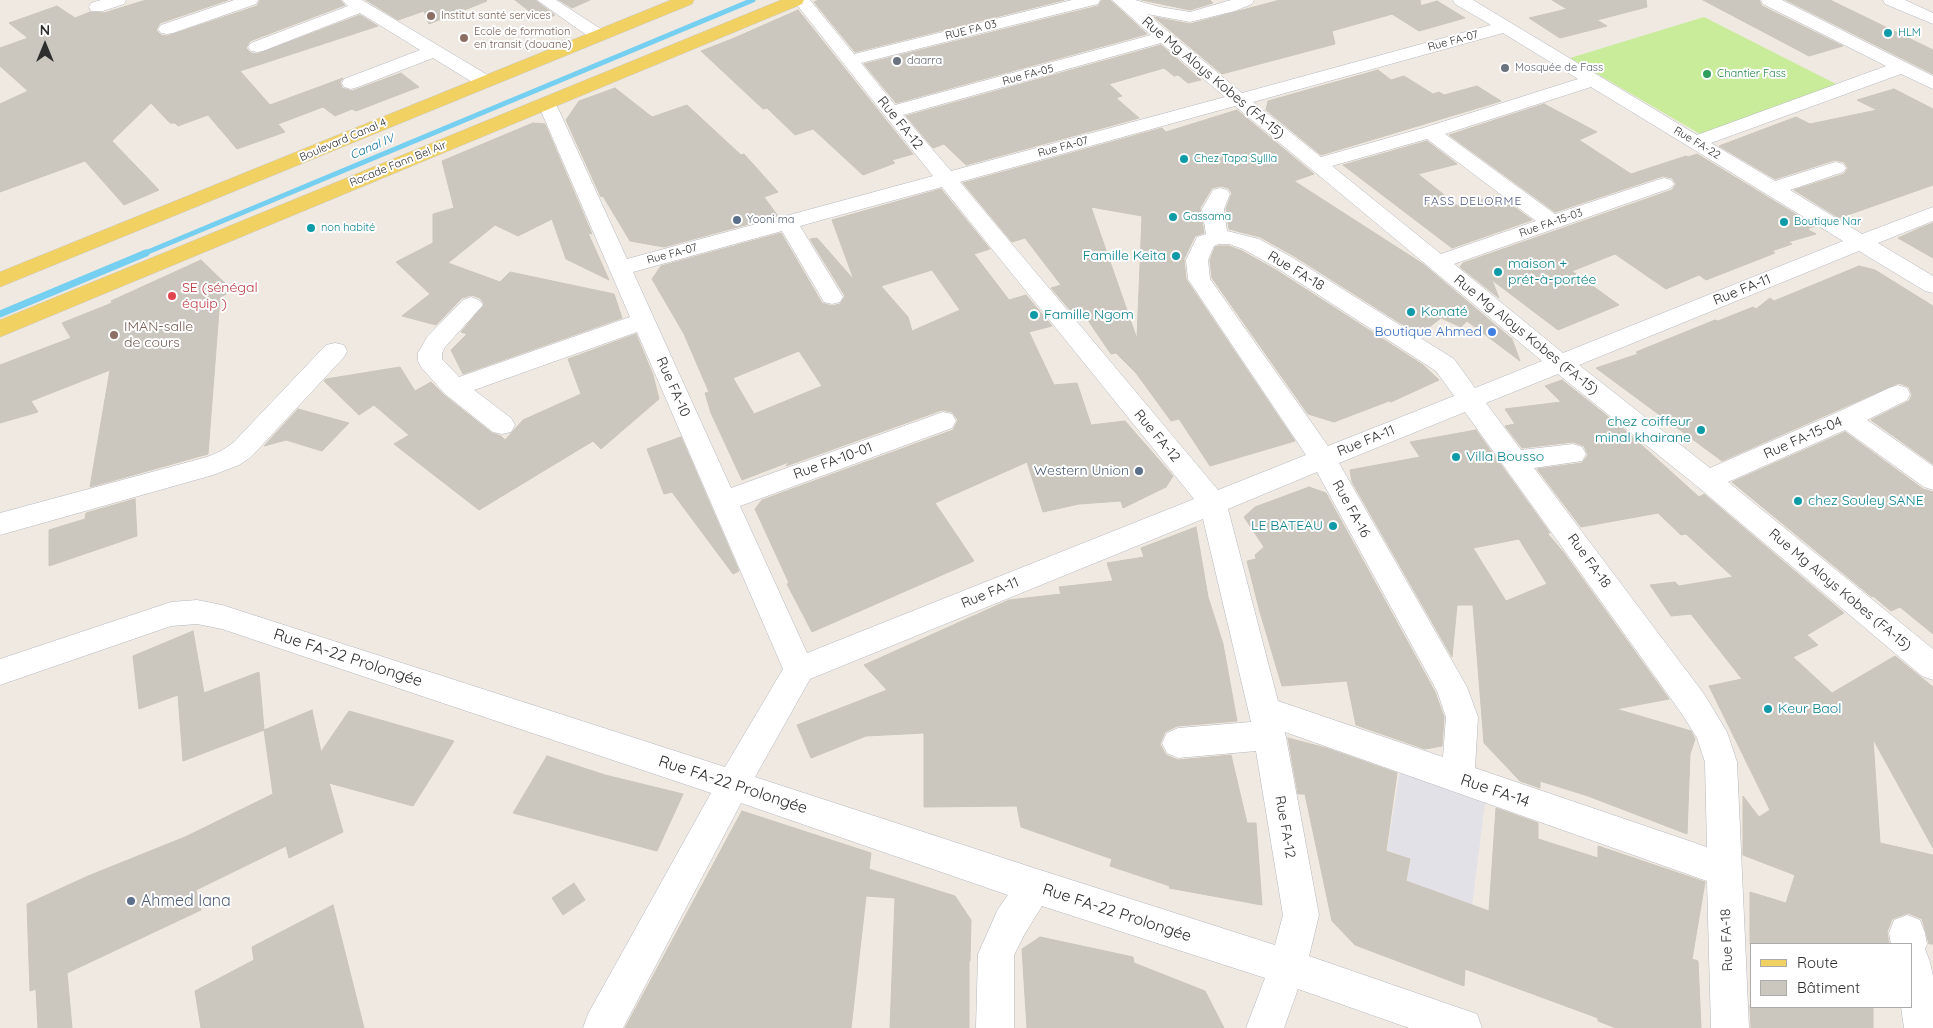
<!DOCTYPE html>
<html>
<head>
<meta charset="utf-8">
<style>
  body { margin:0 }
  #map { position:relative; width:1933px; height:1028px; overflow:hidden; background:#efe9e1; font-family:Quicksand,sans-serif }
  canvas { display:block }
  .legend { position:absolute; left:1750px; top:943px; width:162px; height:65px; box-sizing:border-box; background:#fff; border:1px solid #ababab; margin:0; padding:6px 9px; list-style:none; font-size:15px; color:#2e2e2e }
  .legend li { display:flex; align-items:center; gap:10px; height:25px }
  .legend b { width:25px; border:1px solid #ababab }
  .north { position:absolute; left:20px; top:20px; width:50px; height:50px; -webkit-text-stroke:4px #fff; paint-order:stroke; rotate:0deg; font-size:14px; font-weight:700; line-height:20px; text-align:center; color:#2e2e2e }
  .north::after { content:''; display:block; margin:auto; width:18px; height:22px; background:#2e2e2e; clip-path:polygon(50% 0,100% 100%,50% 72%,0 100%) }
</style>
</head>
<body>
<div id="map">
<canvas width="1933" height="1028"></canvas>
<ul class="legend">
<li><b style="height:6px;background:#f2d163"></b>Route</li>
<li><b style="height:14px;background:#cbc7bf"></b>Bâtiment</li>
</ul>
<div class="north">N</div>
</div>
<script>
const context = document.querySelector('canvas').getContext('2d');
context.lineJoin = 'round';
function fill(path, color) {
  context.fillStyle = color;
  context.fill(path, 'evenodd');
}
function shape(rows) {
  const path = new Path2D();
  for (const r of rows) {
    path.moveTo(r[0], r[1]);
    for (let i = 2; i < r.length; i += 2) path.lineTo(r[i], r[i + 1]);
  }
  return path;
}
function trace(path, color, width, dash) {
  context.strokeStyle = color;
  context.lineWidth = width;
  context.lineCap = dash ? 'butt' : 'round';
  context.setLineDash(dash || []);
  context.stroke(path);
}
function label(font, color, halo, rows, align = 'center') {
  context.font = font + ' Quicksand,sans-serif';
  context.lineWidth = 4;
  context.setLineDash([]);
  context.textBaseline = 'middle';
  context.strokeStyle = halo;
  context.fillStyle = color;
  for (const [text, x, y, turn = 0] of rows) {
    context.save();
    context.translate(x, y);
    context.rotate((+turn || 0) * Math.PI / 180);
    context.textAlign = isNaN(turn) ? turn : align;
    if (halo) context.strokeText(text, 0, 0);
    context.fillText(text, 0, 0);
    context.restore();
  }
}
fill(shape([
  [1400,772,1485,803,1472,905,1407,881,1411,859,1387,850]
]), '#e3e1e8');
fill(shape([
  [1704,17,1838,85,1700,134,1570,58]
]), '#c9ec9a');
trace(shape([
  [143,254,753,0]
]), '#75cff0', 5);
trace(shape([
  [0,314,146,253]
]), '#75cff0', 7);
const building = shape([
  [146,0,228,0,160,23,156,30,161,35,167,36,257,6,260,0,340,0,345,5,250,41,246,48,251,53,257,54,360,15,378,26,240,71,270,105,343,78,340,82,342,88,352,91,401,73,419,87,356,111,352,109,335,116,323,107,278,124,285,132,237,149,208,115,178,126,175,123,170,123,151,103,112,141,159,190,124,205,85,161,0,192,0,104,28,91,0,66,0,48,28,38,9,23,57,6,75,18,90,12,104,13,146,0],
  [366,0,486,0,487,1,429,24,424,11,398,20,366,0],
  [515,0,535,0,555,15,542,21,515,0],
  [559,0,590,0,572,8,559,0],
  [819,0,1064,0,855,52,814,2,819,0],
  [1102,0,1110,0,1147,34,896,103,864,64,1098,6,1102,0],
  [1142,0,1210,0,1213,3,1190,10,1142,0],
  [1280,0,1420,0,1421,6,1332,31,1335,44,1222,74,1154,17,1190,24,1280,0],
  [1552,0,1646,0,1647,7,1597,20,1607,26,1560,38,1529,18,1567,9,1552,0],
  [1703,0,1759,0,1762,6,1843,46,1809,56,1703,0],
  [1786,0,1830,0,1933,50,1933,74,1786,0],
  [1437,1,1465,18,1419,31,1392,14,1437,1],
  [798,10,913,154,892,160,895,163,863,175,813,129,795,135,767,108,763,109,701,51,732,39,798,10],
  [1161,45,1201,80,1188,83,1178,75,1174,76,1164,68,1109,84,1122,96,1116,98,1139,118,966,165,944,144,933,148,906,116,1161,45],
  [1378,70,1391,80,1404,76,1433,94,1439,92,1444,95,1477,86,1501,101,1321,155,1266,110,1268,101,1378,70],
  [615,88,652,117,687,105,741,155,744,154,778,192,764,197,778,216,664,247,630,241,603,196,601,197,566,120,579,101,615,88],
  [1894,89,1933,109,1933,185,1839,218,1794,190,1844,174,1848,168,1844,162,1835,160,1775,179,1719,146,1796,117,1810,124,1877,110,1857,100,1894,89],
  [1544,104,1597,132,1579,140,1631,174,1686,156,1688,157,1697,154,1815,226,1807,229,1816,234,1788,242,1792,244,1772,251,1775,253,1706,280,1699,275,1666,289,1615,254,1572,271,1619,305,1558,330,1492,280,1499,298,1460,267,1463,263,1672,190,1676,184,1672,178,1663,176,1555,212,1449,135,1544,104],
  [1237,110,1314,174,1294,181,1423,264,1512,339,1520,361,1467,321,1461,327,1441,318,1419,335,1294,256,1260,237,1229,229,1226,209,1232,193,1228,188,1221,186,1212,188,1200,208,1204,233,1195,236,1184,259,1186,279,1295,441,1210,466,1179,419,1171,421,1136,373,1116,353,1111,354,1085,316,1077,318,1051,288,1061,285,1025,238,1012,242,963,183,1162,128,1166,132,1237,110],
  [1091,207,1142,216,1137,339,1091,207],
  [533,123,545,124,592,234,588,233,609,280,566,259,552,219,518,236,495,225,448,263,500,282,510,272,614,294,622,318,463,374,451,350,467,334,461,332,484,304,480,298,472,295,462,298,436,325,402,316,430,294,396,262,433,243,433,214,454,208,442,161,533,123],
  [1427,141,1457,164,1418,174,1458,206,1498,195,1532,220,1452,248,1343,165,1427,141],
  [941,189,990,249,974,254,1009,300,1026,295,1052,326,1029,332,1054,385,1077,383,1091,425,1125,421,1173,476,1166,487,1123,508,1121,501,1079,504,1043,512,1027,462,935,503,974,561,812,632,787,584,789,583,755,509,762,500,953,430,958,420,952,412,942,410,786,466,789,462,742,480,711,413,705,393,709,392,684,334,652,279,661,266,781,233,822,303,832,306,840,304,845,296,810,239,817,238,854,280,832,220,941,189],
  [932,270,960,310,912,331,908,317,881,286,932,270],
  [799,351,822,386,754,414,733,378,799,351],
  [1933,223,1933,258,1898,238,1920,228,1933,223],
  [1219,246,1229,246,1242,251,1276,270,1423,365,1439,380,1391,402,1389,401,1334,422,1308,414,1212,278,1210,260,1215,247,1219,246],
  [201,260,233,291,220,297,208,454,90,487,110,370,31,401,38,412,0,423,0,365,71,338,62,323,112,303,111,301,201,260],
  [1859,266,1875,270,1933,306,1933,464,1871,420,1909,401,1912,395,1909,387,1899,383,1722,461,1596,368,1638,354,1636,352,1715,320,1718,321,1753,307,1756,309,1770,298,1774,301,1859,266],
  [636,334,653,375,659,399,601,449,593,441,479,510,394,444,409,435,374,405,359,415,324,381,326,379,400,367,415,391,431,382,444,395,492,433,501,436,505,440,523,420,581,394,568,359,636,334],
  [1562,380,1626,431,1699,497,1704,494,1844,613,1807,635,1818,645,1793,657,1832,693,1895,656,1933,687,1933,848,1873,739,1880,843,1933,855,1933,944,1929,944,1922,919,1908,913,1892,919,1887,932,1889,944,1750,944,1750,892,1786,903,1795,875,1743,855,1743,796,1759,817,1770,810,1709,686,1742,679,1691,614,1671,616,1650,585,1675,582,1679,586,1733,577,1686,534,1681,535,1658,513,1581,527,1537,469,1582,463,1588,455,1584,446,1573,442,1522,448,1505,426,1515,424,1505,409,1561,402,1545,386,1562,380],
  [298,409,349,423,322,451,286,440,264,446,298,409],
  [1476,430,1550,533,1547,533,1564,553,1669,699,1616,709,1691,731,1695,739,1690,754,1687,834,1588,796,1540,781,1540,788,1520,781,1484,743,1473,605,1457,605,1452,657,1352,482,1350,470,1420,457,1410,442,1476,430],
  [1519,539,1547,584,1506,601,1473,548,1519,539],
  [1845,432,1923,489,1933,492,1933,634,1900,607,1891,611,1873,596,1872,597,1732,482,1845,432],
  [681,437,739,571,733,574,672,492,664,494,647,449,681,437],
  [1309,487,1326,493,1435,692,1444,717,1442,746,1425,749,1356,725,1347,681,1282,686,1260,612,1247,561,1256,559,1255,555,1264,547,1244,517,1255,507,1309,487],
  [135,499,137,536,49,566,49,530,85,519,86,513,135,499],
  [1196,527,1208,597,1223,644,1237,721,1177,726,1165,732,1160,744,1166,755,1178,760,1231,755,1247,823,1256,823,1262,905,1169,888,1170,886,1110,866,1112,859,1021,827,1017,806,924,807,924,733,866,736,811,758,797,725,887,690,864,665,1009,600,1061,594,1059,587,1113,581,1107,563,1144,557,1141,548,1196,527],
  [193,631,204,693,259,672,264,730,183,761,178,695,139,709,133,656,193,631],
  [312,710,321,752,349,711,454,741,413,806,329,783,343,832,289,858,286,846,196,890,201,910,67,973,72,1028,38,1028,36,989,30,991,27,904,88,876,185,837,273,794,264,730,312,710],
  [1288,738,1326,748,1397,773,1386,851,1410,859,1406,881,1489,911,1496,808,1538,823,1538,839,1598,858,1598,846,1705,882,1692,959,1698,961,1701,1028,1616,1028,1598,1021,1598,1018,1465,969,1464,986,1355,945,1332,921,1305,794,1298,794,1288,738],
  [547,756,605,775,683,794,657,851,513,813,547,756],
  [742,811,871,853,869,869,955,896,971,920,970,961,969,961,969,1028,890,1028,895,898,866,896,851,1028,625,1028,742,811],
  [574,883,585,900,563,915,552,898,574,883],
  [333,905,364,1028,201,1028,195,991,254,960,252,947,333,905],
  [1040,937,1133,957,1134,963,1205,991,1224,1028,1027,1028,1022,949,1040,937],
  [1750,1007,1873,1007,1873,1028,1751,1028,1750,1007]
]);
fill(building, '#cbc7bf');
trace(building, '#cbc5ba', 1);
const minor = shape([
  [101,0,126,0,124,4,103,11,91,11,89,7,91,3,101,0],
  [234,0,258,0,256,4,173,33,167,34,161,33,158,29,161,25,234,0],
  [342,0,362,0,491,77,493,81,491,85,484,87,477,85,433,58,358,87,351,89,344,87,342,83,344,79,420,50,360,13,263,51,257,52,251,51,248,47,251,43,348,6,342,0],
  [537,0,556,0,604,31,607,35,604,39,598,40,592,39,537,0],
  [793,0,810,0,854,54,1072,0,1100,0,1098,4,861,63,895,105,1151,35,1112,0,1135,0,1160,7,1190,12,1231,0,1254,0,1252,4,1235,11,1190,22,1147,14,1242,93,1491,25,1455,4,1453,0,1473,0,1697,135,1886,66,1763,4,1761,0,1782,0,1933,76,1933,89,1901,74,1711,143,1775,181,1829,164,1836,162,1843,164,1846,168,1843,172,1790,190,1862,234,1933,207,1933,221,1878,243,1933,276,1933,293,1925,291,1859,251,1579,365,1710,468,1838,412,1889,388,1898,385,1907,388,1910,394,1907,400,1867,420,1933,466,1933,490,1924,487,1845,430,1728,482,1933,649,1933,680,1922,676,1698,487,1558,374,1486,403,1521,450,1573,444,1582,447,1586,454,1582,461,1534,468,1704,694,1727,732,1737,762,1749,1028,1711,1028,1707,881,1285,732,1319,915,1309,956,1477,1014,1482,1028,1409,1028,1298,989,1284,1028,1246,1028,1265,978,1042,906,1024,935,1014,955,1014,1028,976,1028,978,954,998,909,1008,895,741,803,623,1028,583,1028,588,1014,711,793,222,629,197,624,171,626,0,685,0,659,171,602,197,600,222,605,725,767,783,669,637,332,474,390,511,418,515,425,511,432,502,434,493,432,445,394,421,367,418,361,418,353,427,337,463,300,471,297,479,300,483,305,445,347,442,353,442,359,459,377,630,317,538,104,540,100,547,98,554,100,556,104,627,259,933,176,793,0],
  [1503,33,1578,79,1423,128,1321,157,1253,102,1503,33],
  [1161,43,1225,97,951,171,903,115,1161,43],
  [1591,87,1688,146,1843,241,1563,353,1454,264,1671,188,1674,184,1671,180,1664,178,1657,180,1555,214,1445,134,1591,87],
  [1235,106,1310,168,1542,361,1475,388,1454,359,1293,258,1259,239,1227,231,1224,209,1230,194,1227,190,1220,188,1213,190,1202,209,1206,234,1197,237,1186,260,1188,279,1306,455,1218,490,960,182,1235,106],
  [1427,139,1536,221,1441,254,1332,166,1427,139],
  [942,187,1194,499,807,653,740,506,952,428,956,421,952,414,943,412,731,488,633,272,782,231,824,302,832,304,840,302,843,297,800,226,942,187],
  [1219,244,1229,244,1243,249,1277,268,1436,371,1454,396,1328,446,1210,279,1208,260,1214,246,1219,244],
  [1465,412,1682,714,1697,738,1705,762,1707,847,1475,768,1478,717,1467,687,1339,463,1465,412],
  [1317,472,1437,691,1446,717,1443,757,1278,701,1228,509,1317,472],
  [1203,519,1251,722,1178,728,1167,733,1162,743,1167,753,1178,758,1256,751,1283,915,1275,945,1034,868,755,777,810,679,1203,519],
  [1883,0,1905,0,1933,13,1933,24,1885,4,1883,0],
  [335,343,344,345,347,351,344,357,251,457,239,465,213,475,0,535,0,513,207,457,221,451,233,443,326,345,335,343],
  [1907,915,1920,920,1925,933,1927,944,1925,949,1930,962,1933,976,1933,1028,1904,1028,1901,1007,1912,1007,1912,944,1891,944,1889,933,1894,920,1907,915]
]);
const major = shape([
  [671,0,694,0,692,4,0,287,0,272,671,0],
  [781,0,804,0,802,4,0,337,0,320,781,0]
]);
trace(minor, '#b4b7c1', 1);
trace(major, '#c9c9c9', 1);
fill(minor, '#fff');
fill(major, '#f2d163');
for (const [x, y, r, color] of [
  [431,16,5,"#8d6e63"],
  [1888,33,5,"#0f9aa8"],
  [464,38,5,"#8d6e63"],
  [897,61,5,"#6b7280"],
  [1505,68,5,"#6b7280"],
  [1707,74,5,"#2e9e5b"],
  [1184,159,5,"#0f9aa8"],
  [1173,217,5,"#0f9aa8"],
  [737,220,5,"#5c6f8a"],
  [1784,222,5,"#0f9aa8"],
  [311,228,5,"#0f9aa8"],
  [1176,256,5,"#0f9aa8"],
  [1498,272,5,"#0f9aa8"],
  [172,296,5,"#e0444e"],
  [1411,312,5,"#0f9aa8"],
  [1034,315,5,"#0f9aa8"],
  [1492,332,5,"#3f7fe0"],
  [114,335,5,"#8d6e63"],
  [1701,430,5,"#0f9aa8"],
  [1456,457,5,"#0f9aa8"],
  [1139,471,5,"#5c6f8a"],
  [1798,501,5,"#0f9aa8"],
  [1333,526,5,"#0f9aa8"],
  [1768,709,5,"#0f9aa8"],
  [131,901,5,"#5c6f8a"]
]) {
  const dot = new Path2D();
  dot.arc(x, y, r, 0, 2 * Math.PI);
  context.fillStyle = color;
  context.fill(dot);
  trace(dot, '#fff', 2);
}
label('11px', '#785e54', '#fff', [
  ["Institut santé services",441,16],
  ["Ecole de formation",474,32],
  ["en transit (douane)",474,45]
], 'left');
label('11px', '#2e2e2e', '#fff', [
  ["RUE FA 03",971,30,-14],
  ["Rue FA-07",1453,41,-15],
  ["Rue FA-05",1028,75,-15],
  ["Boulevard Canal 4",343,140,-23],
  ["Rue FA-22",1697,143,31],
  ["Rue FA-07",1063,147,-15],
  ["Rocade Fann Bel Air",398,164,-22],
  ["Rue FA-15-03",1551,223,-19],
  ["Rue FA-07",672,254,-15]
]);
label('11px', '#0d838f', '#fff', [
  ["HLM",1898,33],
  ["Chez Tapa Syllla",1194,159],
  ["Gassama",1183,217],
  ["Boutique Nar",1794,222],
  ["non habité",321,228]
], 'left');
label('11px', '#5b616d', '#fff', [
  ["daarra",907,61],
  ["Mosquée de Fass",1515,68]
], 'left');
label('11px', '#27864d', '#fff', [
  ["Chantier Fass",1717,74]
], 'left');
label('11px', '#4e5e75', '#fff', [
  ["Yooni ma",747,220]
], 'left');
label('italic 12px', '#0d6fa3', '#fff', [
  ["Canal IV",372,147,-23]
]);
context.letterSpacing = '1px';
label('12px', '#4d5680', '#fff', [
  ["FASS DELORME",1473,201]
]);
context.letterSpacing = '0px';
label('14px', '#2e2e2e', '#fff', [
  ["Rue Mg Aloys Kobes (FA-15)",1213,78,40],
  ["Rue FA-12",900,123,51],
  ["Rue FA-18",1296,271,31],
  ["Rue FA-11",1742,290,-22],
  ["Rue Mg Aloys Kobes (FA-15)",1526,335,39],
  ["Rue FA-10",673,387,66],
  ["Rue FA-12",1157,436,50],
  ["Rue FA-15-04",1803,438,-24],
  ["Rue FA-11",1366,441,-22],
  ["Rue FA-10-01",833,461,-20],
  ["Rue FA-16",1351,509,61],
  ["Rue FA-18",1589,561,54],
  ["Rue Mg Aloys Kobes (FA-15)",1840,590,40],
  ["Rue FA-11",990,593,-22],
  ["Rue FA-12",1285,827,80],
  ["Rue FA-18",1727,940,-92]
]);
label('14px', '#0d838f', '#fff', [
  ["Famille Keita",1166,256,"right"],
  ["maison +",1508,264],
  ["prét-à-portée",1508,280],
  ["Konaté",1421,312],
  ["Famille Ngom",1044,315],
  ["chez coiffeur",1691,422,"right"],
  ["minal khairane",1691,438,"right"],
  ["Villa Bousso",1466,457],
  ["chez Souley SANE",1808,501],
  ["LE BATEAU",1323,526,"right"],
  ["Keur Baol",1778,709]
], 'left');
label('14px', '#be3a42', '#fff', [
  ["SE (sénégal",182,288],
  ["équip )",182,304]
], 'left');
label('14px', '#785e54', '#fff', [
  ["IMAN-salle",124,327],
  ["de cours",124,343]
], 'left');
label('14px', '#366cbe', '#fff', [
  ["Boutique Ahmed",1482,332]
], 'right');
label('14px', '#4e5e75', '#fff', [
  ["Western Union",1129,471]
], 'right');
label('16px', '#2e2e2e', '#fff', [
  ["Rue FA-22 Prolongée",348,658,18],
  ["Rue FA-22 Prolongée",733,785,18],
  ["Rue FA-14",1495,791,19],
  ["Rue FA-22 Prolongée",1117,913,18]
]);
label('16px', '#4e5e75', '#fff', [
  ["Ahmed Iana",141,901]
], 'left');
</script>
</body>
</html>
